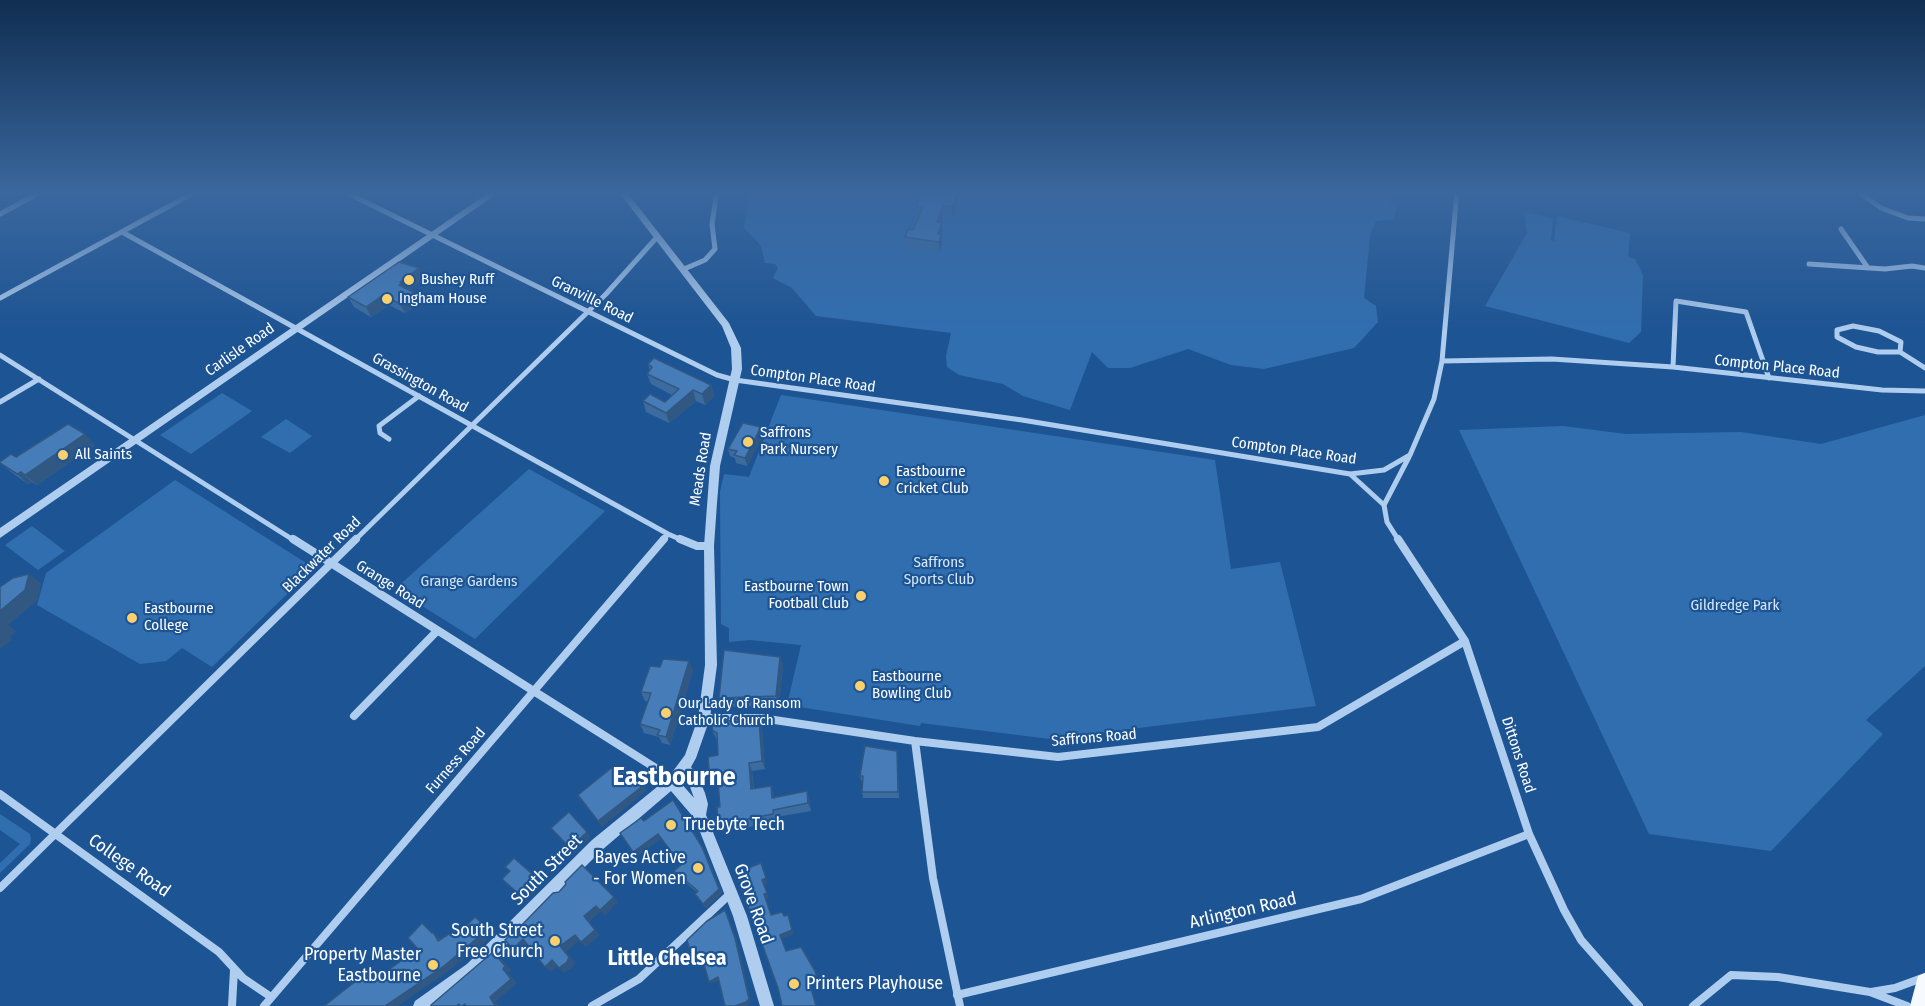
<!DOCTYPE html>
<html>
<head>
<meta charset="utf-8">
<style>
  body { margin:0 }
  canvas { display:block; background:#1d5493 }
</style>
</head>
<body>
<canvas width="1925" height="1006"></canvas>
<script>
const context = document.querySelector('canvas').getContext('2d');
context.lineJoin = 'round';
function fill(path, color) {
  context.fillStyle = color;
  context.fill(path, 'evenodd');
}
function shape(rows) {
  const path = new Path2D();
  for (const r of rows) {
    path.moveTo(r[0], r[1]);
    for (let i = 2; i < r.length; i += 2) path.lineTo(r[i], r[i + 1]);
  }
  return path;
}
function trace(path, color, width, dash) {
  context.strokeStyle = color;
  context.lineWidth = width;
  context.lineCap = dash ? 'butt' : 'round';
  context.setLineDash(dash || []);
  context.stroke(path);
}
function label(font, color, halo, rows, align = 'center') {
  context.font = font + ' "Fira Sans Condensed",sans-serif';
  context.lineWidth = 4.5;
  context.setLineDash([]);
  context.textBaseline = 'middle';
  context.strokeStyle = halo;
  context.fillStyle = color;
  for (const [text, x, y, turn = 0] of rows) {
    context.save();
    context.translate(x, y);
    context.rotate((+turn || 0) * Math.PI / 180);
    context.textAlign = isNaN(turn) ? turn : align;
    if (halo) context.strokeText(text, 0, 0);
    context.fillText(text, 0, 0);
    context.restore();
  }
}
fill(shape([
  [751,191,1393,191,1387,200,1397,206,1394,219,1376,221,1370,235,1364,298,1376,306,1378,322,1354,348,1264,369,1231,365,1188,349,1130,368,1108,368,1092,352,1070,410,1023,396,1003,384,959,375,947,367,946,356,951,333,816,316,792,288,773,278,778,268,775,264,765,263,761,246,744,228],
  [1524,212,1553,218,1551,240,1558,242,1554,240,1557,216,1630,233,1628,257,1635,259,1643,275,1641,332,1629,343,1485,306,1527,233],
  [222,393,252,411,191,454,160,435],
  [781,395,1215,460,1231,569,1280,562,1316,706,1050,739,921,723,920,726,787,705,801,645,750,640,729,642,729,628,721,624,720,492,724,474,749,477],
  [1925,415,1925,666,1866,720,1883,734,1771,851,1649,834,1459,430,1563,426,1626,434,1741,432,1821,444],
  [286,419,312,436,290,453,261,437],
  [529,469,605,511,475,639,395,589],
  [175,480,314,568,212,667,182,648,166,661,140,664,37,605,46,573],
  [32,526,65,551,38,570,5,545],
  [0,814,30,834,31,839,30,844,0,873,0,863,20,844,0,830]
]), '#316eb0');
trace(shape([
  [343,191,717,375,735,380,1022,420,1350,474,1384,470,1410,455,1434,399,1442,361,1552,359,1673,367,1882,390,1925,391],
  [1857,191,1881,208,1908,218,1925,219],
  [0,214,43,191],
  [1841,229,1868,268],
  [122,232,668,534,684,541],
  [1809,264,1885,269,1912,266,1925,268],
  [684,269,705,260,715,249,712,224,717,191],
  [0,298,197,191],
  [1853,326,1879,331,1901,342,1900,352,1878,352,1856,347,1837,337,1837,330,1853,326],
  [1900,352,1925,368],
  [0,355,295,541],
  [1442,361,1457,191],
  [1673,367,1676,301,1746,312,1769,378],
  [0,402,39,379],
  [389,439,380,433,379,426,419,396],
  [1350,474,1384,505],
  [354,541,606,294,658,236],
  [662,541,668,534],
  [1399,541,1387,522,1384,505,1409,457]
]), '#afcdee', 5);
trace(shape([
  [293,539,665,774,672,782],
  [680,539,697,546,709,546],
  [1398,539,1465,641,1529,834,1564,910,1581,940,1639,1006],
  [354,716,437,631],
  [704,718,761,718,915,741,1058,757,1318,727,1465,641],
  [915,741,933,878,960,1006],
  [0,794,219,952,243,978,271,997],
  [0,888,356,539],
  [1871,992,1895,988,1925,977],
  [957,995,1361,899,1529,834],
  [232,1006,234,970],
  [264,1006,664,539],
  [592,1006,639,979,730,894],
  [1693,1006,1731,975,1778,977,1870,992,1907,1006]
]), '#afcdee', 8);
fill(shape([
  [491,191,501,191,0,538,0,528,491,191],
  [618,191,626,191,729,323,741,348,742,369,720,466,717,503,714,546,717,665,710,718,696,758,691,767,699,779,705,793,708,804,706,815,747,916,774,1006,760,1006,733,916,695,819,671,791,602,850,477,974,432,1006,413,1006,415,1001,467,964,592,840,668,778,685,755,698,718,705,665,704,546,710,466,732,369,731,348,722,326,618,191],
  [683,778,690,787,694,798,680,782,683,778]
]), '#afcdee');
fill(shape([
  [1925,973,1925,1006,1910,1006,1918,976,1925,973]
]), '#f6faff');
fill(shape([
  [922,191,961,191,952,218,943,217,941,223,942,223,942,245,939,252,906,248,905,237,913,230,918,217,916,217,916,206],
  [424,278,408,290,415,293,420,303,405,313,389,305,371,317,354,307,348,297],
  [648,364,711,385,714,396,705,405,696,401,669,423,646,412,643,401,665,402,672,395,651,384,647,374,650,371],
  [763,435,747,466,736,463,735,458,730,456,728,449],
  [95,445,37,485,32,482,28,484,11,472,0,463,16,457],
  [780,657,783,666,779,705,722,707,719,698],
  [693,670,670,745,662,743,659,737,644,733,640,724,648,701,645,701,641,692],
  [742,719,743,723,759,720,762,729,765,769,752,771,754,789,771,786,774,797,807,791,809,799,811,811,776,817,776,822,722,832,718,825,720,807,718,777,713,778,709,770,718,755,717,740,712,730],
  [897,751,899,798,863,798,862,792,863,782,862,782,860,776],
  [644,821,704,851,722,893,706,908,695,894,697,892,677,876,674,871,680,865,661,838,636,857]
]), '#3c6c9f');
fill(shape([
  [958,191,961,191,961,193,952,218,952,207],
  [943,206,943,217,937,233,937,222],
  [942,223,942,245,939,252,938,234],
  [419,268,424,278,407,291,399,285,400,282],
  [415,293,420,303,405,313,400,304],
  [383,295,389,305,371,317,366,307],
  [711,385,714,396,705,405,702,394],
  [693,390,696,401,669,423,666,413],
  [761,427,763,435,747,466,745,458],
  [85,434,95,445,37,485,25,475],
  [21,472,32,482,28,484,17,474],
  [29,574,41,583,38,600,8,625,17,631,10,637,13,639,0,649,0,611],
  [780,657,783,666,779,705,776,696],
  [689,661,693,670,670,745,666,737],
  [759,720,762,729,765,769,762,761],
  [749,763,752,771,754,797,751,789],
  [644,785,647,790,602,827,598,821],
  [771,786,774,794,775,805,772,798],
  [807,791,809,799,811,811,808,803],
  [587,832,591,837,575,853,570,848],
  [658,834,661,838,636,857,633,852],
  [702,847,722,893,706,908,703,904],
  [761,863,768,883,764,885,769,898,766,899,764,894,762,880],
  [538,879,543,884,527,901,521,896],
  [614,897,618,902,605,916,600,910],
  [596,906,601,911,589,922,600,935,586,947,581,942,584,916],
  [725,910,737,941,751,1001,748,1005,746,1006,735,1006],
  [788,915,794,934,782,939,788,956,780,935],
  [475,917,494,934,450,970,398,1006,385,1006],
  [422,923,434,934,433,932,439,937,445,946,438,941],
  [575,935,580,940,566,952,575,962,573,967,564,973,559,968,560,946],
  [523,939,529,944,519,954,513,949],
  [493,952,499,956,511,970,508,973,517,983,496,1001,499,1006,495,1006,490,997,503,969],
  [701,954,703,957,694,961,692,958],
  [552,960,558,965,551,972,545,967],
  [373,970,380,975,384,982,377,978],
  [815,971,819,982,811,985,817,1006,809,981],
  [718,977,720,980,711,984,709,982]
]), '#315882');
const building = shape([
  [922,191,958,191,952,207,943,206,937,222,942,223,938,234,941,234,939,242,905,237,908,229,913,230,923,207,916,206,922,191],
  [399,262,419,268,400,282,402,283,399,285,415,293,400,304,383,295,366,307,348,297,399,262],
  [654,358,711,385,702,394,693,390,666,413,643,401,650,394,665,402,679,389,647,374,652,367,648,364,654,358],
  [743,423,761,427,745,458,734,455,737,451,728,449,743,423],
  [68,424,85,434,25,475,21,472,17,474,0,463,0,462,11,454,16,457,68,424],
  [29,574,25,590,0,611,0,587,13,578,29,574],
  [724,650,780,657,776,696,719,698,724,650],
  [663,659,689,661,666,737,657,735,660,730,640,724,651,693,641,692,650,666,660,667,663,659],
  [742,719,742,723,759,720,762,761,749,763,751,789,771,786,772,798,807,791,808,803,773,810,773,814,718,825,717,807,720,807,717,769,709,770,708,757,718,755,717,733,712,730,713,723,742,719],
  [865,746,897,751,898,792,862,792,863,776,860,776,865,746],
  [615,765,618,765,644,785,598,821,578,795,615,765],
  [673,800,702,847,719,889,703,904,695,894,698,891,674,871,681,865,658,834,633,852,620,833,641,818,644,821,673,800],
  [569,812,587,832,570,848,551,828,569,812],
  [514,858,538,879,521,896,502,879,510,871,505,867,514,858],
  [761,863,766,878,762,880,767,893,764,894,771,915,782,912,784,916,788,915,792,930,780,935,786,951,801,947,815,971,817,978,809,981,816,1006,782,1006,778,988,757,930,753,910,749,909,737,877,738,872,761,863],
  [582,865,614,897,600,910,596,906,584,916,595,930,581,942,575,935,560,946,569,957,567,962,559,968,552,960,545,967,523,939,513,949,505,940,514,931,515,932,553,893,559,892,566,884,565,882,582,865],
  [725,910,735,938,749,999,746,1002,735,1006,725,1006,718,977,709,982,701,954,692,958,687,940,707,921,725,910],
  [475,917,488,929,444,966,385,1006,324,1006,361,977,373,970,377,978,418,949,408,938,422,923,432,933,433,932,438,941,457,929,460,932,475,917],
  [493,952,505,966,503,969,511,979,490,997,495,1006,466,1006,465,1004,462,1006,460,1006,459,1004,456,1006,431,1006,431,1005,493,952]
]);
fill(building, '#467db9');
trace(building, '#315882', 1.5);
const sky = context.createLinearGradient(0, 0, 0, 332);
sky.addColorStop(0, '#102e51');
sky.addColorStop(0.58, '#3a679e');
sky.addColorStop(1, '#3a679e00');
context.fillStyle = sky;
context.fillRect(0, 0, 1925, 332);
for (const [x, y, r, color] of [
  [409,280,6,"#fdd06e"],
  [387,299,6,"#fdd06e"],
  [748,442,6,"#fdd06e"],
  [63,455,6,"#fdd06e"],
  [884,481,6,"#fdd06e"],
  [861,596,6,"#fdd06e"],
  [132,618,6,"#fdd06e"],
  [860,686,6,"#fdd06e"],
  [666,713,6,"#fdd06e"],
  [671,825,6,"#fdd06e"],
  [698,868,6,"#fdd06e"],
  [555,941,6,"#fdd06e"],
  [433,965,6,"#fdd06e"],
  [794,984,6,"#fdd06e"]
]) {
  const dot = new Path2D();
  dot.arc(x, y, r, 0, 2 * Math.PI);
  context.fillStyle = color;
  context.fill(dot);
  trace(dot, '#1d5493', 2);
}
label('15px', '#fff', '#1d5493', [
  ["Bushey Ruff",421,280],
  ["Ingham House",399,299],
  ["Saffrons",760,433],
  ["Park Nursery",760,450],
  ["All Saints",75,455],
  ["Eastbourne",896,472],
  ["Cricket Club",896,489],
  ["Eastbourne Town",849,587,"right"],
  ["Football Club",849,604,"right"],
  ["Eastbourne",144,609],
  ["College",144,626],
  ["Eastbourne",872,677],
  ["Bowling Club",872,694],
  ["Our Lady of Ransom",678,704],
  ["Catholic Church",678,721]
], 'left');
label('15px', '#fff', '#1d5493', [
  ["Granville Road",592,300,26],
  ["Carlisle Road",240,350,-35],
  ["Compton Place Road",1777,367,6],
  ["Compton Place Road",813,379,8],
  ["Grassington Road",420,383,29],
  ["Compton Place Road",1294,451,8],
  ["Meads Road",701,469,-81],
  ["Blackwater Road",322,555,-44],
  ["Grange Road",390,585,32],
  ["Saffrons Road",1094,738,-5],
  ["Dittons Road",1518,755,72],
  ["Furness Road",456,761,-49]
]);
label('15px', '#d5e7fa', '#1d5493', [
  ["Saffrons",939,563],
  ["Sports Club",939,580],
  ["Grange Gardens",469,582],
  ["Gildredge Park",1735,606]
]);
label('18px', '#fff', '#1d5493', [
  ["Truebyte Tech",683,825,"left"],
  ["Bayes Active",686,858],
  ["- For Women",686,879],
  ["South Street",543,931],
  ["Free Church",543,952],
  ["Property Master",421,955],
  ["Eastbourne",421,976],
  ["Printers Playhouse",806,984,"left"]
], 'right');
label('18px', '#fff', '#1d5493', [
  ["College Road",129,866,35],
  ["South Street",547,870,-45],
  ["Grove Road",753,904,70],
  ["Arlington Road",1243,911,-13]
]);
label('bold 21px', '#fff', '#1d5493', [
  ["Little Chelsea",667,959]
]);
label('bold 26px', '#fff', '#1d5493', [
  ["Eastbourne",674,778]
]);
</script>
</body>
</html>
